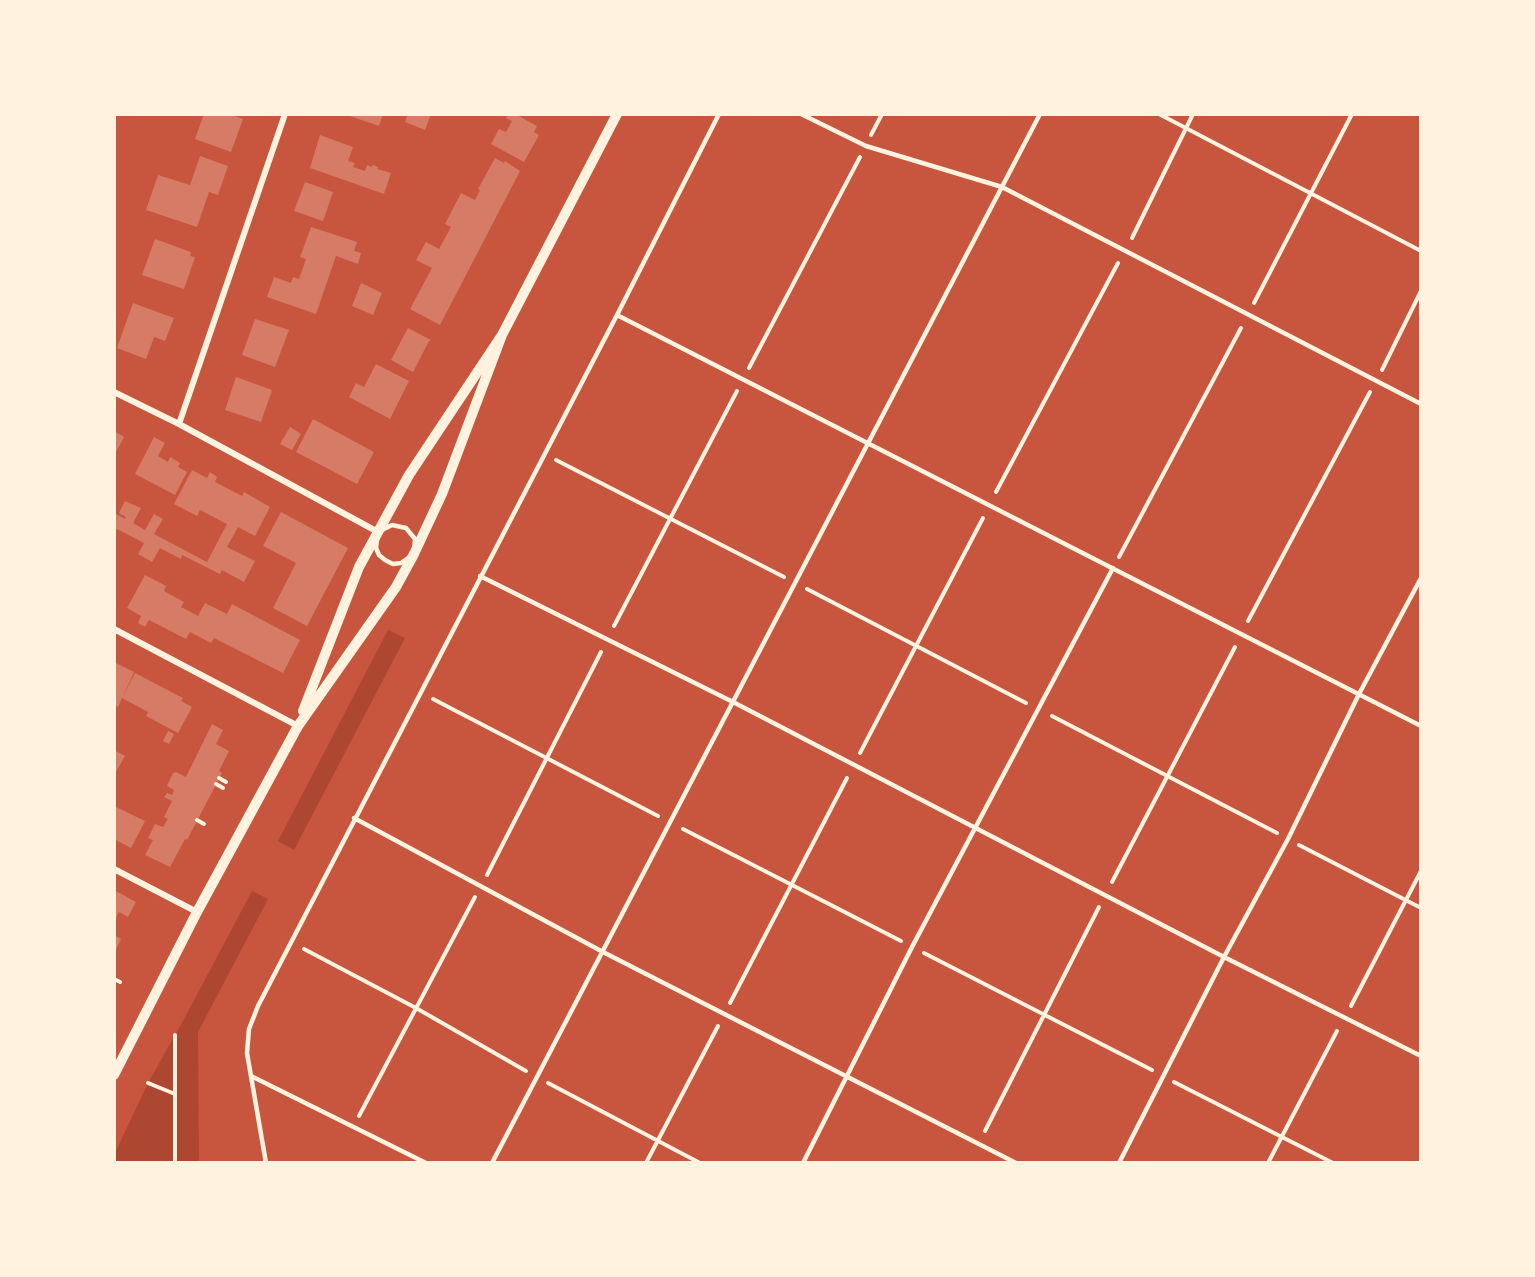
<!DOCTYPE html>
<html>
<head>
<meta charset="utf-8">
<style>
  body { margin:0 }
  #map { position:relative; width:1535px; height:1277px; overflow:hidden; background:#c8553d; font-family:"Exo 2",sans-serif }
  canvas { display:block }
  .frame { position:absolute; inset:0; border:116px solid #fff3e0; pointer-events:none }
</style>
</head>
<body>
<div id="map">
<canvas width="1535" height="1277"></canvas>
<div class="frame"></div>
</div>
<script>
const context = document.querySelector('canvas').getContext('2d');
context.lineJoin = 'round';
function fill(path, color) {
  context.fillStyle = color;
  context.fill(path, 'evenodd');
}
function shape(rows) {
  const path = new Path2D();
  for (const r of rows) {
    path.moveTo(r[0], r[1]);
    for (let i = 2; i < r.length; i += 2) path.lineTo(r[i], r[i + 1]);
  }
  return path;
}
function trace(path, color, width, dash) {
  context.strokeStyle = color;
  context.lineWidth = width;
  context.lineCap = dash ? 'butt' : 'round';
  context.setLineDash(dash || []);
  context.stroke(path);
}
fill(shape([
  [388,630,405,638,294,850,278,841],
  [252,891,268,899,198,1032,199,1163,114,1163,114,1155,148,1083,183,1021]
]), '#ae4732');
fill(shape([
  [204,114,228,114,243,119,231,152,195,139],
  [344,114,383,114,379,126],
  [408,114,431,114,425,130,405,122],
  [508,114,515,114,537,126,534,132,539,135,524,162,491,144,499,129,506,132,512,121,506,118],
  [320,135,353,147,348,161,355,163,353,167,365,171,367,165,372,167,373,165,378,167,377,169,391,173,384,194,310,168],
  [200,156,228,166,218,195,209,192,197,227,146,210,158,175,190,185],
  [495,158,504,163,505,161,520,171,440,325,410,309,432,268,416,260,426,242,439,249,451,227,445,224,461,193,475,200,480,190,478,189],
  [305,182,333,192,323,221,294,211],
  [311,227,357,242,354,251,361,253,358,264,336,256,316,314,267,297,274,277,291,283,293,277,299,279,306,259,300,257],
  [155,239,191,252,190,256,195,257,184,289,142,275],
  [361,283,382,293,373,315,352,306],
  [133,303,174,318,165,341,154,337,146,359,117,348],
  [255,319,289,330,275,367,242,355],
  [408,328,431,340,429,341,413,372,391,360],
  [376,364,409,381,390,419,349,397,356,383,364,387],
  [236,377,272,390,261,422,225,410],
  [313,419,374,452,357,484,296,452],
  [290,427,301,434,292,450,280,444],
  [114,431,124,437,114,456],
  [154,437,165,443,158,456,168,462,170,457,180,463,178,467,187,472,175,495,135,474],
  [192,470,207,478,210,472,217,477,215,482,242,496,244,492,270,507,255,536,238,527,227,547,255,561,244,582,222,570,220,574,182,555,181,559,160,548,152,562,138,554,144,543,117,529,114,534,114,513,125,519,126,517,119,513,125,501,141,508,133,523,145,530,154,514,163,519,154,534,207,562,227,524,200,510,197,516,174,504],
  [281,512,348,548,307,626,273,608,296,563,263,546],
  [145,575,166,586,164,591,184,602,181,607,198,616,205,603,227,614,232,604,300,640,283,673,214,638,211,643,190,632,186,639,149,620,145,627,138,623,141,616,127,608],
  [114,662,134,672,118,707,114,705],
  [135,673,183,698,181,701,192,707,178,733,146,716,148,712,122,698],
  [212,724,223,730,216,744,229,751,219,771,222,773,187,840,185,839,170,867,145,855,153,840,148,838,155,824,163,827,168,819,164,817,172,801,164,797,167,793,172,795,174,790,167,786,173,773,176,772,186,777],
  [168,731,174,734,169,744,163,741],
  [114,750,125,756,116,772,114,771],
  [114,806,145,821,131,848,114,839],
  [114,890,136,902,128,917,119,912,114,922],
  [114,935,121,939,114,954]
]), '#d67c66');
trace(shape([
  [1159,114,1421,251],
  [871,135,882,114],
  [1132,238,1193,114],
  [1254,303,1352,114],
  [749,368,860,157],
  [1382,370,1421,291],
  [556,460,784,577],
  [996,492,1118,263],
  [1119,557,1241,328],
  [807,589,1026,703],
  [1248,621,1370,392],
  [614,626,737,391],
  [433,699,658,816],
  [1052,716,1277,833],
  [860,753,983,518],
  [219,778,226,782],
  [216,784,223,788],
  [197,820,204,824],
  [683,829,901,941],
  [1299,845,1421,908],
  [487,875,601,652],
  [1112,882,1235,647],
  [304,949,416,1008,526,1071],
  [924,953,1152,1070],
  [114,979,120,982],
  [730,1003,847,778],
  [1351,1006,1421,871],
  [175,1035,175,1163],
  [1174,1082,1333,1163],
  [148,1083,175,1094],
  [548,1083,700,1163],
  [359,1116,475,897],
  [985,1131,1099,907],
  [646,1163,718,1026],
  [1268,1163,1337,1031]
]), '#fff3e0', 4);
trace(shape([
  [801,114,866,146,1002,187,1421,404],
  [617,315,1421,726],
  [392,525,406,528,415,539,414,554,401,563,393,564,385,560,379,555,376,548,378,532,392,525],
  [480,576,733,702,1224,957,1421,1056],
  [354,818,603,952,1016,1163],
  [251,1076,426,1163],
  [266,1163,247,1053,249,1029,258,1006,617,315,719,114],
  [492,1163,1040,114],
  [803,1163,912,947,1113,568],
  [1119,1163,1224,957,1288,839,1359,694,1421,578]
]), '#fff3e0', 4.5);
trace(shape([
  [114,392,179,424,378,532],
  [179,424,285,114],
  [114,629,298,726],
  [114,869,197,912]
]), '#fff3e0', 6);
trace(shape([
  [303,711,359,567,409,475,502,335,617,114],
  [114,1075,197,912,298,726,396,587,414,554,442,494,502,335]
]), '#fff3e0', 10);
</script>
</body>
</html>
